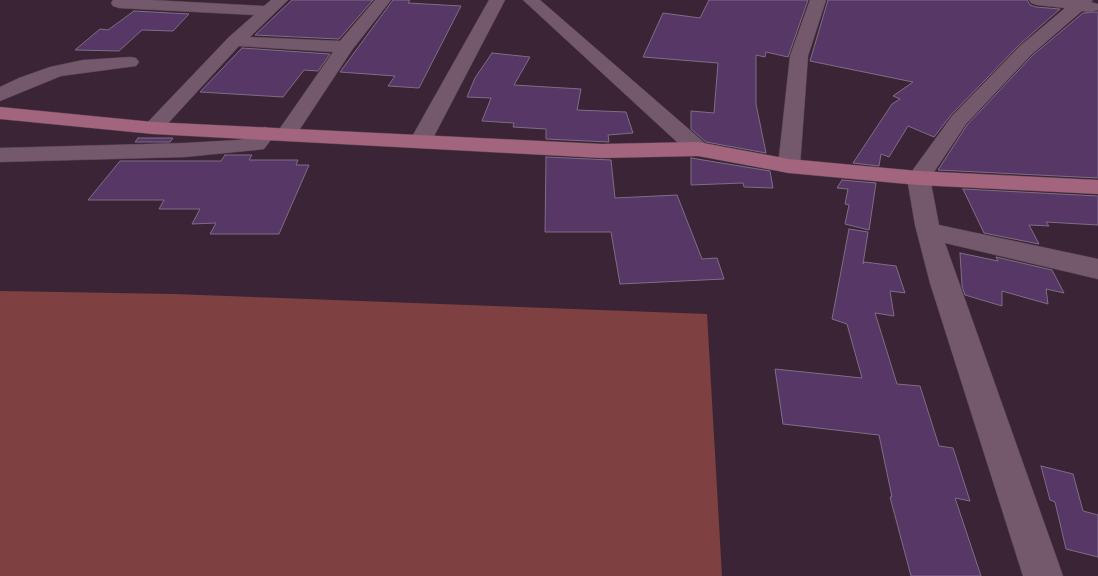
<!DOCTYPE html>
<html>
<head>
<meta charset="utf-8">
<style>
  body { margin:0 }
  canvas { display:block; background:#3a2435 }
</style>
</head>
<body>
<canvas width="1098" height="576"></canvas>
<script>
const context = document.querySelector('canvas').getContext('2d');
context.lineJoin = 'round';
function fill(path, color) {
  context.fillStyle = color;
  context.fill(path, 'evenodd');
}
function shape(rows) {
  const path = new Path2D();
  for (const r of rows) {
    path.moveTo(r[0], r[1]);
    for (let i = 2; i < r.length; i += 2) path.lineTo(r[i], r[i + 1]);
  }
  return path;
}
function trace(path, color, width, dash) {
  context.strokeStyle = color;
  context.lineWidth = width;
  context.lineCap = dash ? 'butt' : 'round';
  context.setLineDash(dash || []);
  context.stroke(path);
}
fill(shape([
  [0,291,174,294,707,314,722,576,0,576]
]), '#7e4040');
const building = shape([
  [292,0,373,0,339,39,255,35,292,0],
  [393,0,410,0,408,3,461,6,419,88,388,86,395,76,340,72,393,0],
  [709,0,808,0,788,57,766,52,765,57,756,55,756,104,766,153,706,142,691,129,691,111,714,113,718,63,643,57,663,13,700,18,709,0],
  [828,0,1027,0,1030,5,1036,7,1060,9,1019,45,951,115,934,137,908,126,889,157,881,154,879,166,853,163,892,104,900,99,893,96,913,82,810,61,828,0],
  [134,11,189,14,173,31,142,30,119,51,75,50,100,29,108,30,134,11],
  [1098,12,1098,178,938,170,967,125,1033,55,1083,13,1098,12],
  [242,48,330,54,318,71,304,70,283,97,200,92,242,48],
  [492,53,530,57,514,85,581,89,577,110,626,112,633,133,608,135,609,142,546,139,546,129,513,127,514,123,482,121,491,98,467,97,475,78,492,53],
  [138,138,173,138,170,142,135,142,138,138],
  [225,155,252,155,249,160,298,160,296,165,309,165,279,234,210,234,216,223,192,224,200,209,159,209,164,200,88,200,120,161,221,161,225,155],
  [546,157,611,160,615,198,677,195,702,259,717,258,724,279,620,284,611,232,545,232,546,157],
  [691,158,770,171,773,188,744,187,743,183,691,185,691,158],
  [842,180,876,183,869,230,845,224,849,205,845,204,848,189,837,188,842,180],
  [963,189,1098,196,1098,225,1046,222,1049,226,1029,225,1039,244,984,233,963,189],
  [849,229,868,232,863,264,864,262,896,266,905,293,890,291,894,316,875,313,897,384,920,386,939,446,953,448,970,501,955,498,981,576,911,576,890,497,892,497,879,435,783,424,775,369,862,378,847,324,832,319,849,229],
  [960,253,998,261,996,257,1052,270,1064,293,1046,289,1048,304,1002,291,1002,306,965,295,962,286,960,253],
  [1041,466,1073,474,1083,511,1098,515,1098,557,1066,549,1055,502,1050,500,1041,466]
]);
fill(building, '#573766');
trace(building, '#7e6d86', 1);
const minor = shape([
  [113,0,151,0,264,6,271,0,288,0,250,37,340,41,375,0,391,0,352,50,294,138,287,140,280,138,276,134,333,52,239,46,160,132,153,134,146,132,143,128,146,124,229,37,254,15,119,8,113,6,111,3,113,0],
  [489,0,505,0,431,142,428,147,420,148,412,147,409,142,489,0],
  [523,0,540,0,706,144,709,149,706,154,698,156,690,154,523,0],
  [810,0,826,0,808,56,800,166,797,171,789,173,781,171,778,166,790,56,810,0],
  [1029,0,1093,0,1091,2,1098,4,1098,10,1092,12,1082,11,1032,54,966,124,930,178,939,225,1098,259,1098,279,945,243,1063,576,1023,576,930,283,915,225,907,178,952,116,1020,46,1065,8,1037,5,1031,3,1029,0],
  [130,57,136,58,139,62,136,66,61,76,0,101,0,87,19,78,50,67,83,60,130,57],
  [265,127,272,129,276,133,264,149,256,150,185,157,0,162,0,148,185,143,238,140,249,138,258,129,265,127]
]);
const major = shape([
  [0,107,153,122,602,144,698,142,789,159,918,171,1098,180,1098,194,918,185,789,173,698,156,602,158,153,134,0,119,0,107]
]);
trace(minor, '#564351', 1);
trace(major, '#564351', 1);
fill(minor, '#73596b');
fill(major, '#a3647d');
</script>
</body>
</html>
